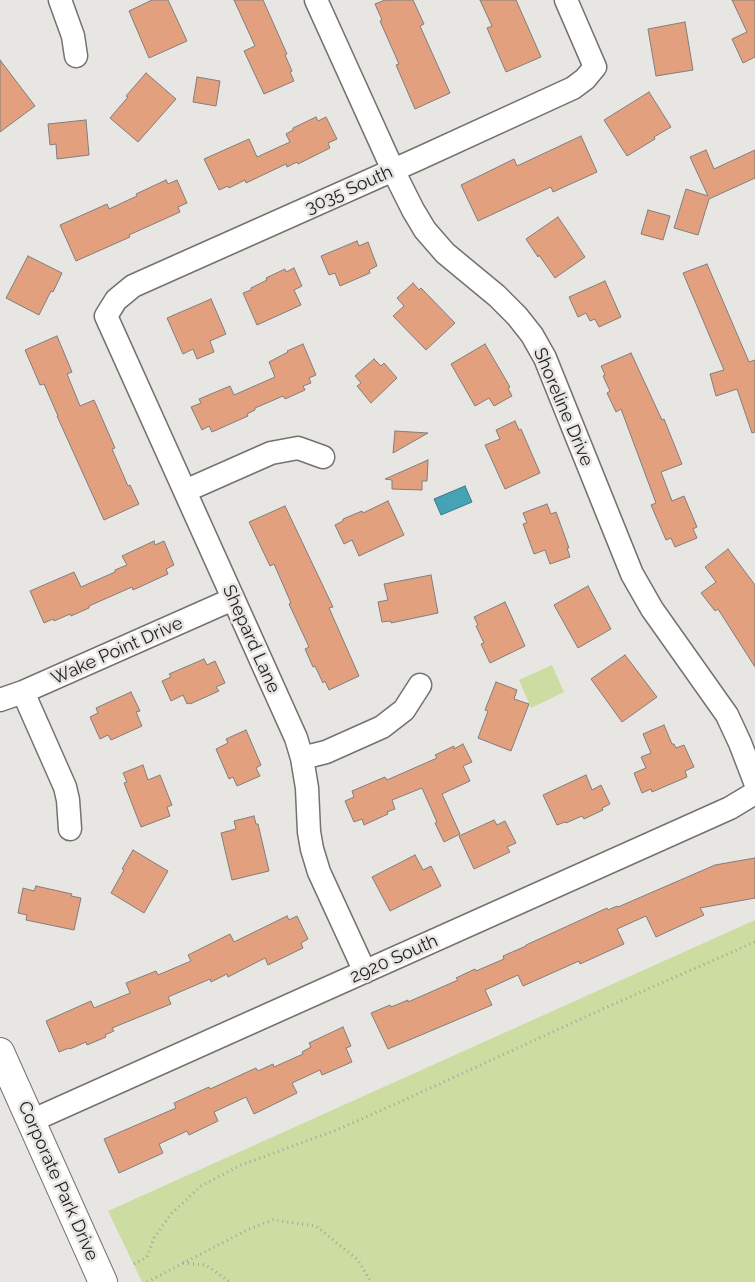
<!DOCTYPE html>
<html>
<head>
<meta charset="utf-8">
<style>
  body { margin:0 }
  canvas { display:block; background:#e8e6e3 }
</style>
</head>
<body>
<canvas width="755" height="1282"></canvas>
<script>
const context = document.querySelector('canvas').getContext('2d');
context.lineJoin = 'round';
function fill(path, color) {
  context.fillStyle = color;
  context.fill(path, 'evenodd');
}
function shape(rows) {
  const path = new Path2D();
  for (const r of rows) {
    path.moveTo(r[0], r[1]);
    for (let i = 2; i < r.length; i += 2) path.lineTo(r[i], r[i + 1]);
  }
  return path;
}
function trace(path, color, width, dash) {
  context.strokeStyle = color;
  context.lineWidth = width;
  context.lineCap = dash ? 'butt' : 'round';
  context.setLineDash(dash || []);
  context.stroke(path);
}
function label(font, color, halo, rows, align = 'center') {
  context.font = font + ' Raleway,sans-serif';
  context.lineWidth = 5;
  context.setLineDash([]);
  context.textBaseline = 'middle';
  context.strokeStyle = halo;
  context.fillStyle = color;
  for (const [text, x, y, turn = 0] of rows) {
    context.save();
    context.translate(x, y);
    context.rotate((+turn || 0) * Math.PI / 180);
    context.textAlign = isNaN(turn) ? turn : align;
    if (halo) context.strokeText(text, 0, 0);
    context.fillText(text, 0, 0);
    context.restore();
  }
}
fill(shape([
  [552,665,564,692,531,708,519,680],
  [755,920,755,1282,142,1282,108,1211]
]), '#cddca1');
const water = shape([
  [465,486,472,502,441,515,434,499,465,486]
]);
fill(water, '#45a3b5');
trace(water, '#397b87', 1);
const building = shape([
  [152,0,168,0,187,41,149,58,129,11,152,0],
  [234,0,263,0,287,54,285,55,292,71,290,72,294,81,264,94,244,51,255,46,234,0],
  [385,0,413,0,424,24,420,26,450,93,415,109,396,65,399,64,380,21,382,20,375,4,385,0],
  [480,0,516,0,541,57,506,72,487,28,492,26,480,0],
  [732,0,755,0,755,57,743,63,732,39,747,32,732,0],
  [685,22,693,70,656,76,648,29,685,22],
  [0,60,35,106,0,132,0,60],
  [146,73,176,99,138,142,110,118,128,97,126,96,146,73],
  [197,77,220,81,216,106,193,102,197,77],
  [649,92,671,127,654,137,655,139,627,156,604,120,649,92],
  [316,117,318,121,326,117,337,139,328,143,330,148,298,164,297,162,287,167,286,164,246,183,245,180,229,188,228,186,219,190,204,159,249,139,257,157,290,142,286,134,293,130,293,128,316,117],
  [86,120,89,155,57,159,56,144,50,145,48,124,86,120],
  [581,136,597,172,553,192,551,187,478,221,461,185,514,159,517,166,581,136],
  [706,150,714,169,755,150,755,178,709,199,698,235,674,228,686,189,708,196,690,157,706,150],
  [166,180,168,184,177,180,187,203,178,207,180,212,129,235,130,237,76,261,60,225,107,204,109,209,137,196,136,194,166,180],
  [648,210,670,216,663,240,641,234,648,210],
  [558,217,585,257,555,278,539,255,538,257,526,239,558,217],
  [357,241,359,246,368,242,377,266,369,270,370,273,340,286,335,273,329,275,321,256,357,241],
  [28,256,62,273,53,292,51,291,39,315,6,298,28,256],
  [707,264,749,362,755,360,755,432,752,433,737,389,716,396,710,374,724,370,683,273,707,264],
  [294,268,302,286,294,290,301,305,257,325,243,293,251,290,251,288,267,280,266,278,285,269,286,272,294,268],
  [605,281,621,317,599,327,595,319,590,321,586,313,578,317,569,297,605,281],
  [413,283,419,290,421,288,455,323,426,350,393,316,404,306,397,298,413,283],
  [211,299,226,334,210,341,214,352,197,359,193,349,183,354,167,318,211,299],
  [57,336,72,372,67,374,80,406,94,400,115,448,112,449,128,486,130,485,139,504,104,520,57,416,58,416,44,384,40,385,25,350,57,336],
  [303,344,316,375,309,378,311,383,303,386,305,390,285,399,283,396,255,408,255,410,247,414,248,416,212,432,209,426,202,430,191,407,201,403,199,399,230,386,234,395,275,377,269,362,288,352,287,351,303,344],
  [485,344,510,387,508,388,512,396,494,406,489,398,475,406,451,364,485,344],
  [631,353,662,420,664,419,682,464,661,472,672,501,684,496,697,527,693,529,697,538,675,547,671,538,666,540,651,505,656,503,621,409,616,412,607,393,610,391,603,376,605,375,601,366,631,353],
  [374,359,381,366,384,363,397,378,371,403,357,386,361,383,355,376,374,359],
  [515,421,519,430,521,429,540,473,505,489,485,445,500,439,496,430,515,421],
  [395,431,428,433,393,453,395,431],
  [428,460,427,481,422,481,422,490,392,489,392,480,385,479,428,460],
  [388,501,404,535,359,556,352,540,344,544,335,525,343,521,343,519,362,511,363,513,388,501],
  [547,504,551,514,556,512,569,548,567,548,570,557,550,564,545,550,534,554,523,524,527,523,523,513,547,504],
  [285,506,333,607,329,608,359,676,329,690,325,681,323,683,315,666,313,667,305,649,309,647,289,604,291,603,274,564,270,566,249,522,285,506],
  [154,541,155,545,164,541,174,565,166,569,168,574,133,590,132,587,89,606,89,608,71,616,70,614,54,621,53,619,44,623,30,591,74,572,81,587,115,572,115,570,127,565,122,556,154,541],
  [728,549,755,585,755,667,718,609,715,611,701,593,716,582,705,567,728,549],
  [431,575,438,613,391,623,391,621,382,622,378,602,388,600,384,584,431,575],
  [588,586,611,629,578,648,554,605,588,586],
  [505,602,525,646,490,663,481,644,484,643,476,626,478,625,474,617,505,602],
  [625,655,657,697,622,722,591,679,625,655],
  [204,659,207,665,215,661,225,683,216,687,219,691,190,704,189,703,187,704,183,695,171,701,162,681,171,677,169,674,204,659],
  [496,682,517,690,514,699,529,704,511,751,478,738,488,711,485,710,496,682],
  [131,692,140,711,136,712,142,726,111,740,108,735,100,739,90,717,98,713,96,708,131,692],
  [664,725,672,744,674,744,676,748,684,745,694,767,685,771,687,777,652,792,651,789,642,793,634,773,646,768,641,757,651,753,643,734,664,725],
  [246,730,261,765,256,768,260,776,237,786,233,777,229,779,216,749,228,743,226,739,246,730],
  [463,744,472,762,463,766,470,781,442,794,460,834,444,842,435,823,437,822,422,788,392,800,395,809,387,812,388,814,364,825,362,819,354,822,345,801,354,797,352,791,385,777,387,780,437,758,435,755,454,746,454,749,463,744],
  [143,765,148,780,160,775,172,805,167,807,170,816,141,827,124,783,127,782,123,773,143,765],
  [586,775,592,790,601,785,610,804,602,808,603,810,584,819,582,816,566,823,565,822,557,825,543,795,586,775],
  [254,816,256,824,258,824,269,871,232,880,221,833,236,829,234,821,254,816],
  [494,820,497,825,505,821,516,843,507,847,510,852,474,869,459,836,494,820],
  [133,850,168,871,144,913,111,893,124,870,122,869,133,850],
  [415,855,423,870,431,866,441,886,390,911,372,877,415,855],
  [755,858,755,898,700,908,704,915,656,937,646,916,617,929,624,944,580,964,579,961,523,986,518,975,485,990,492,1005,388,1049,371,1013,390,1005,391,1007,408,1000,408,1002,458,980,456,978,475,969,476,971,504,959,503,956,526,946,526,945,607,908,608,910,617,906,618,907,715,865,755,858],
  [36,886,72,894,71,896,81,898,74,930,26,920,27,915,18,913,23,888,34,891,36,886],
  [287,916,289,920,297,916,308,939,301,943,303,948,268,965,265,958,228,977,227,974,211,982,210,979,168,997,171,1004,112,1028,114,1031,105,1035,106,1037,87,1045,86,1042,70,1049,69,1048,59,1052,46,1021,91,1001,94,1008,130,993,126,983,156,971,158,975,191,961,188,955,230,934,234,942,287,916],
  [343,1027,351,1046,346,1048,352,1062,322,1075,320,1070,292,1083,297,1093,254,1114,246,1097,214,1112,218,1121,189,1135,187,1131,159,1144,163,1153,119,1173,104,1139,176,1108,174,1103,209,1087,210,1089,256,1068,258,1071,273,1064,274,1067,303,1054,302,1052,311,1047,309,1043,343,1027]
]);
fill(building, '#e2a07f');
trace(building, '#817e7c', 1);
const minor = shape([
  [60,0,73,36,76,56],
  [316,0,393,170,413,210,425,230,445,253,497,296,517,316,532,335,545,358,632,574,652,609,727,715,740,743,755,782],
  [185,491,271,453,298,448,323,457],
  [23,692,65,787,68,800,70,829],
  [0,700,23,692,233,599],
  [302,758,326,752,382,727,404,710,420,685],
  [365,972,319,872,312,849,309,832,307,788,302,758,296,738,106,316,116,300,133,286,418,159,573,88,585,79,595,67,566,0],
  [31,1121,730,808,755,793]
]);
const tertiary = shape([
  [0,1052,103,1282]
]);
trace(minor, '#74726f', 25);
trace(tertiary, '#74726f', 30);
trace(shape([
  [183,1263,206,1265,230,1282],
  [134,1264,147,1257,154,1238,172,1213,201,1186,241,1165,334,1131,400,1102,607,1007,755,942],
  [147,1282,249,1229,273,1220,316,1226,358,1260,371,1282]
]), '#a4a3a1', 3, [1, 4]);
trace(minor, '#fff', 22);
trace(tertiary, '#fff', 28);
label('18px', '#1d1d1c', '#e8e6e3', [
  ["3035 South",349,190,-24],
  ["Shoreline Drive",563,407,67],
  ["Shepard Lane",251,639,66],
  ["Wake Point Drive",117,651,-24],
  ["2920 South",394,959,-24],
  ["Corporate Park Drive",58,1181,66]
]);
</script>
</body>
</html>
